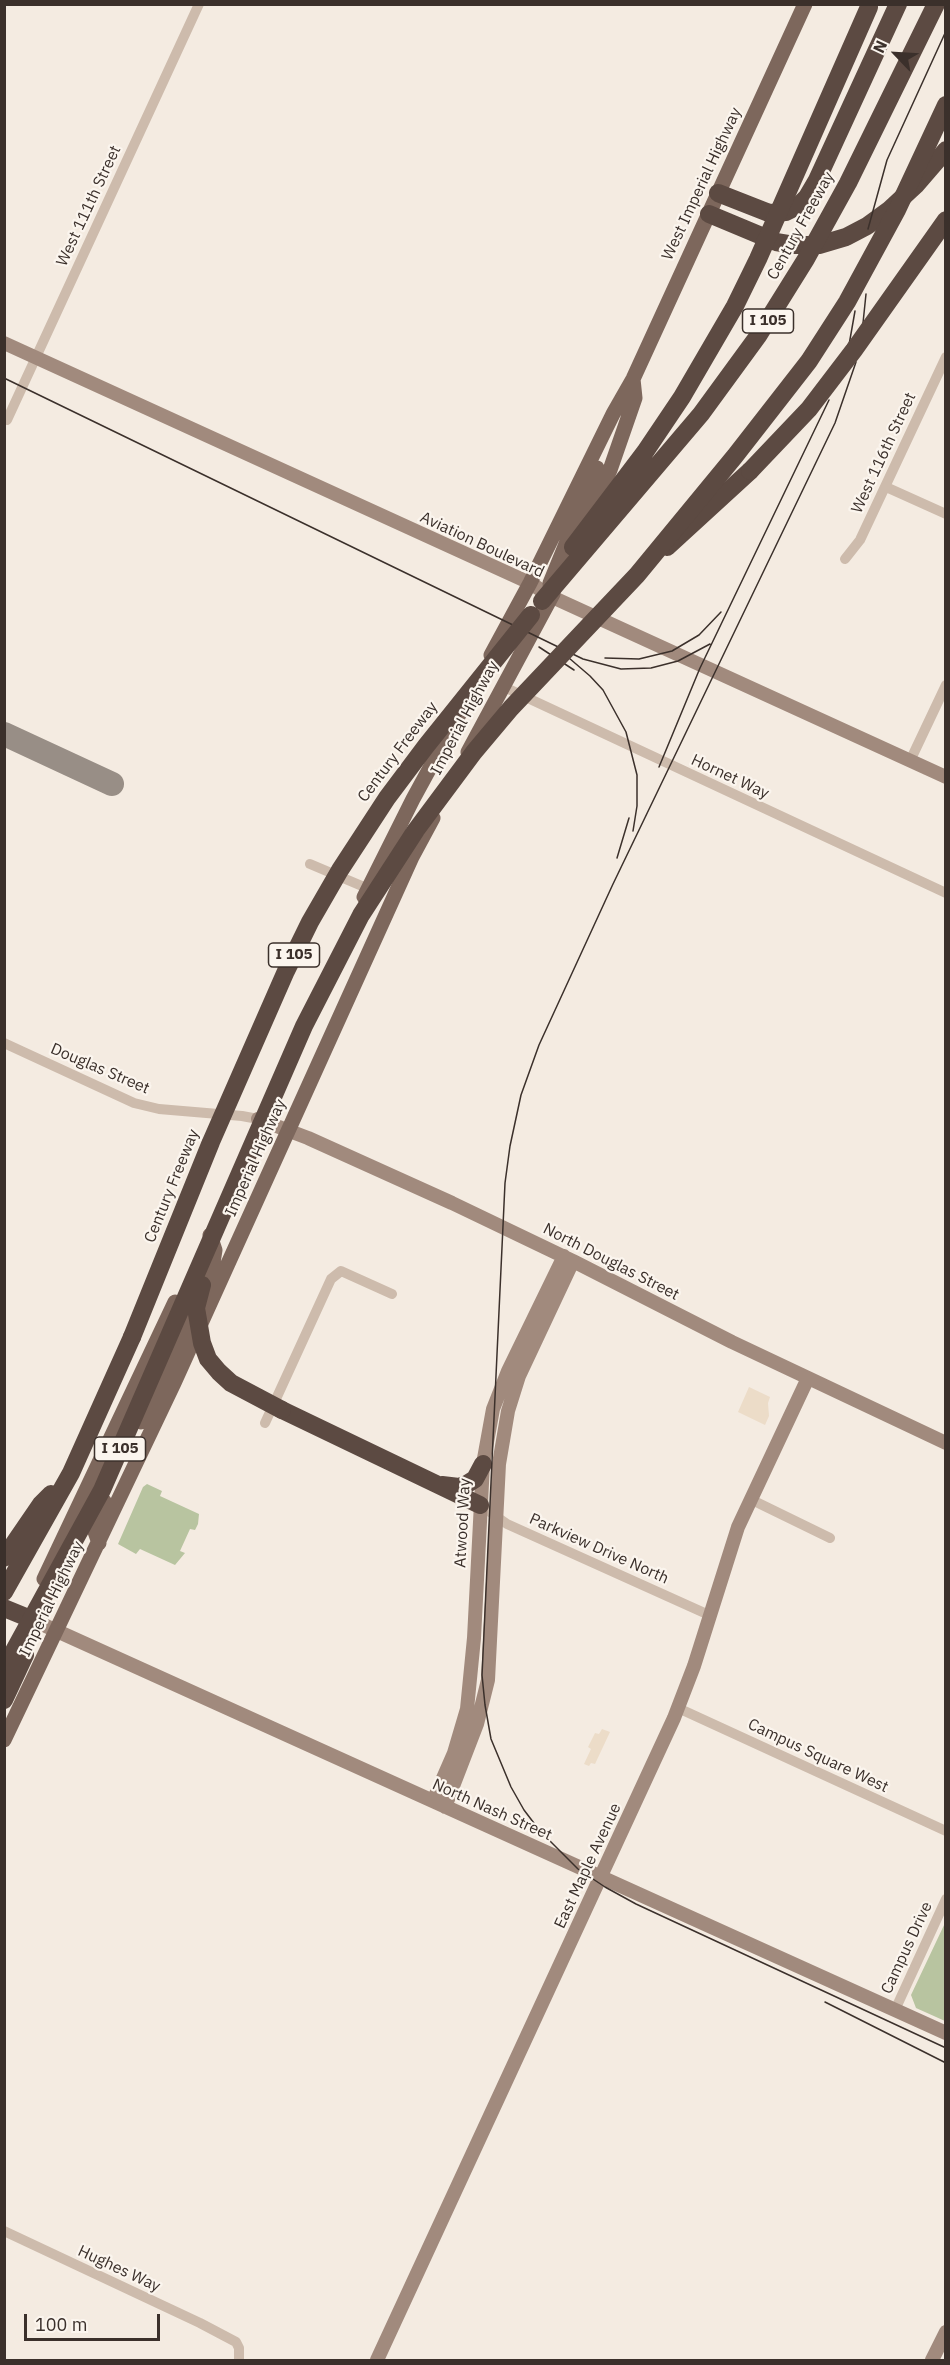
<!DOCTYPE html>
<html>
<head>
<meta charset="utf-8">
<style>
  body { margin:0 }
  #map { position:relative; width:950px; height:2365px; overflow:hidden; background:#f4ebe1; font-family:"IBM Plex Sans",sans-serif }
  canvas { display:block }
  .frame { position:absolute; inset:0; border:6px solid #3b302b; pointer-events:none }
  .north { position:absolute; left:866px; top:24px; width:60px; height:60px; -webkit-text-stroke:4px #fbf5ee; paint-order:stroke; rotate:295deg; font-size:16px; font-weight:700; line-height:24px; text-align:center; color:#3b302b }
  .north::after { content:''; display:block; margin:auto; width:21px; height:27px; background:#3b302b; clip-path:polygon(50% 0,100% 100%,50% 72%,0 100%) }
  .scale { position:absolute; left:24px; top:2314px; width:136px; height:27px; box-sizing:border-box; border:3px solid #3b302b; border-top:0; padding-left:8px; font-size:18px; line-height:21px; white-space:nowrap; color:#3b302b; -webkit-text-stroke:4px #fbf5ee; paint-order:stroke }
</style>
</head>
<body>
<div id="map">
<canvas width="950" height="2365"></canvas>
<div class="frame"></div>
<div class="north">N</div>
<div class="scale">100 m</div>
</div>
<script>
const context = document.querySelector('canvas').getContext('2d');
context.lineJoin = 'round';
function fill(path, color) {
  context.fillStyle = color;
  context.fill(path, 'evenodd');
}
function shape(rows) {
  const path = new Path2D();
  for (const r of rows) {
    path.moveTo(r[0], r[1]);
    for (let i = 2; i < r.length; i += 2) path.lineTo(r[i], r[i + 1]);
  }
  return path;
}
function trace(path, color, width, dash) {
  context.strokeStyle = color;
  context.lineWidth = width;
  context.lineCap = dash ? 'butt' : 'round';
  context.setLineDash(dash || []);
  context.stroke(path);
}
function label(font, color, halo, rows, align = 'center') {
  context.font = font + ' "IBM Plex Sans",sans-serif';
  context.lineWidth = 4.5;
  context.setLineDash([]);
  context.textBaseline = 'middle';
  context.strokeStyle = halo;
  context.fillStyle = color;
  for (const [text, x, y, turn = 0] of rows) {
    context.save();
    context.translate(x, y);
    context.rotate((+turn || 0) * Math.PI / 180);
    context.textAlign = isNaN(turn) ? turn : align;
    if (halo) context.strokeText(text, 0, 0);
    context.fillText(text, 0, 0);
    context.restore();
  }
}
fill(shape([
  [147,1484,162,1491,160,1496,199,1514,198,1524,195,1530,190,1529,180,1551,185,1553,175,1565,140,1549,136,1554,118,1544,143,1487],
  [945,1923,945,2021,916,2008,911,1995]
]), '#b8c4a0');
fill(shape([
  [749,1387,770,1397,768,1403,769,1416,765,1425,738,1412],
  [602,1729,610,1732,595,1764,591,1763,589,1766,584,1764,591,1749,588,1747,595,1733,599,1734]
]), '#ecdcc8');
trace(shape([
  [4,734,112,784]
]), '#988e86', 24);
trace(shape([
  [7,420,199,4],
  [886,487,946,514],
  [845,559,860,540,946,357],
  [502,686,946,893],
  [910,761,946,685],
  [310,864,369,889],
  [4,1043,134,1103,159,1109,242,1116,258,1119],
  [265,1423,331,1279,341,1271,392,1294],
  [750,1499,830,1538],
  [480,1505,507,1524,709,1615],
  [678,1708,946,1831],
  [895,2010,946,1899],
  [4,2231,200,2323,236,2342,239,2348,239,2360]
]), '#cdbbac', 10);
trace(shape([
  [4,343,530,583,552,597,946,777],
  [258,1119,308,1138,452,1203,573,1261,732,1342,946,1443],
  [26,1617,946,2033],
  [433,1801,454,1753,467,1709,474,1638,483,1464,493,1409,508,1371,564,1256],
  [445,1807,477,1724,488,1680,499,1464,508,1411,519,1376,573,1261],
  [377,2360,674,1718,694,1666,738,1527,808,1378],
  [932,2360,946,2332]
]), '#a18a7d', 14);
trace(shape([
  [589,518,610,470,635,398,633,379],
  [551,594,550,583,597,468],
  [491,655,530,583,613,414,633,379,805,4],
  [468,752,553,594],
  [364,897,413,799,461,711],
  [141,1422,212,1269,215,1250,210,1235],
  [99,1543,94,1529,104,1501],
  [44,1579,175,1302],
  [4,1740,174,1383,412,857,433,818]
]), '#7d675c', 15);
trace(shape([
  [718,193,769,213,786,212,798,206,807,197,817,180,898,4],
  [709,214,776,242,794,245,819,245,846,237,867,226,889,210,916,185,946,150],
  [667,547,750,471],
  [282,1410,480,1505],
  [442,1485,459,1487,467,1484,475,1479,483,1464],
  [4,1558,41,1504,51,1494],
  [4,1592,71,1473,132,1337],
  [4,1608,26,1617]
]), '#5c4a42', 18);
trace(shape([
  [868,229,887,160,946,31],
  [863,323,866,294],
  [849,345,855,311],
  [856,362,835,423,613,884,539,1045,521,1095,510,1146,505,1183,482,1675,485,1705,491,1739,511,1787,524,1810,540,1831,578,1869,605,1887,636,1904,946,2048],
  [4,378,583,659,621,669,651,668,678,661,710,644],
  [539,647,574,670],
  [569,658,590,676,603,690,626,732,637,775,637,806,633,831],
  [605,658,639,659,672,651,699,635,721,612],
  [659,767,700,668,829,400],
  [617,858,629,818],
  [825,2002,946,2063]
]), '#3b302b', 1.5);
trace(shape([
  [750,471,809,409,854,350,946,220],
  [573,547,645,452,682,397,735,306,758,259,869,7],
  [542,601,701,414,758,336,806,259,848,183,936,4],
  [202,1285,196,1308,202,1343,208,1359,219,1372,231,1383,282,1410],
  [132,1337,211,1142,286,971,310,922,340,870,387,798,426,746,531,615],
  [4,1669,102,1490,304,1026,361,915,416,830,474,752,511,708,637,575,735,456,809,361,847,302,897,210,946,105],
  [4,1700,25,1655]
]), '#5c4a42', 18);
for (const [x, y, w] of [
  [768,321,51],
  [294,955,51],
  [120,1449,51]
]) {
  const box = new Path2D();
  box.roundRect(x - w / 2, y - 12, w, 24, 4.5);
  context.fillStyle = '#fbf5ee';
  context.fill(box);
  trace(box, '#3b302b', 1.5);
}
label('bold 15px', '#3b302b', null, [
  ["I 105",768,321],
  ["I 105",294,955],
  ["I 105",120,1449]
]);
label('16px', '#3b302b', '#fbf5ee', [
  ["West Imperial Highway",702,184,-65],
  ["West 111th Street",89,206,-65],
  ["Century Freeway",801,226,-61],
  ["West 116th Street",884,453,-65],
  ["Aviation Boulevard",482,545,25],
  ["Imperial Highway",465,718,-62],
  ["Century Freeway",398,752,-53],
  ["Hornet Way",730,777,25],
  ["Douglas Street",100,1069,23],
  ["Imperial Highway",256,1158,-66],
  ["Century Freeway",172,1186,-68],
  ["North Douglas Street",611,1262,27],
  ["Atwood Way",463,1523,-87],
  ["Parkview Drive North",599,1549,24],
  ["Imperial Highway",52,1599,-64],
  ["Campus Square West",818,1756,25],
  ["North Nash Street",492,1810,24],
  ["East Maple Avenue",588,1866,-65],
  ["Campus Drive",907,1948,-65],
  ["Hughes Way",119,2269,25]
]);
</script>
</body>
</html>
